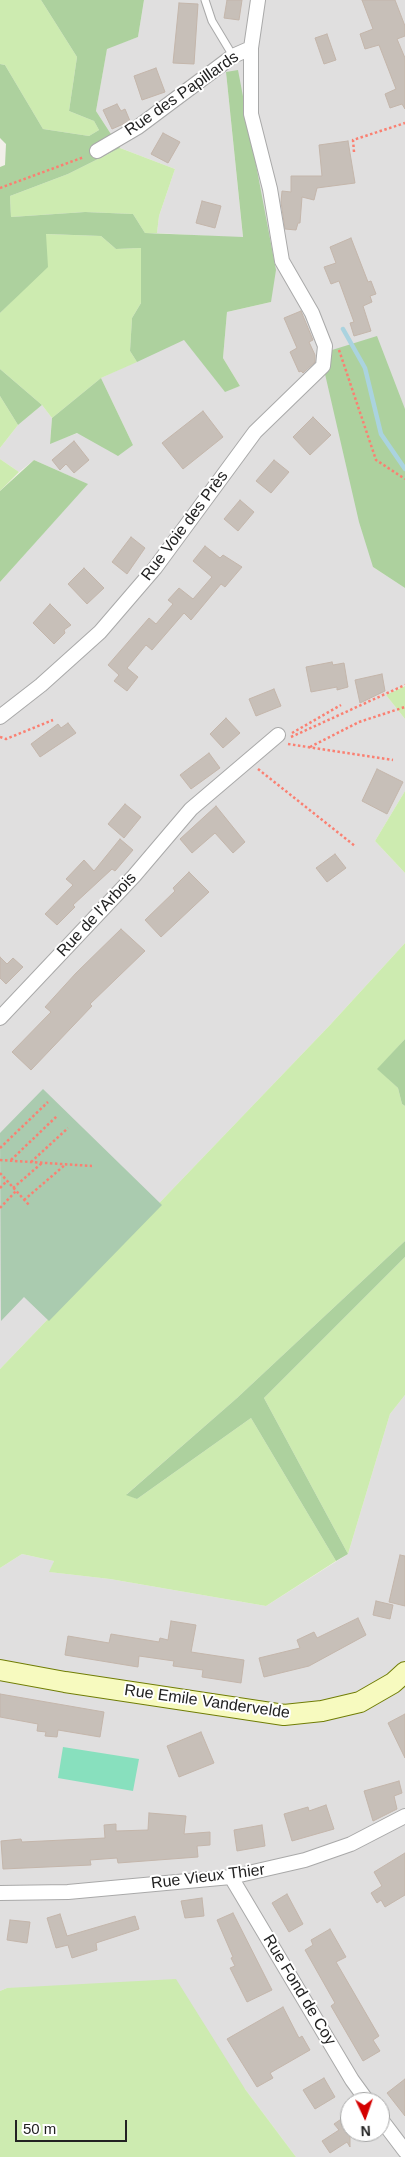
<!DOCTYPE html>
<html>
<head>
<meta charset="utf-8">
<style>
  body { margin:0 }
  #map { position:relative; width:405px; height:2157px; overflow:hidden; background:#f2efe9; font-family:Arial,sans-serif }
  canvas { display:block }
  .north { position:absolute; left:340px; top:2092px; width:50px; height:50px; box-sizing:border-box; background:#fff; border:1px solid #a7a7a7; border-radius:50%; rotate:177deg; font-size:14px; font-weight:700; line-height:20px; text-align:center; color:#222 }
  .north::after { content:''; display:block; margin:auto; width:18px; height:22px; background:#d40000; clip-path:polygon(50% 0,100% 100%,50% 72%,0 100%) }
  .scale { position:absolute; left:15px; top:2120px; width:112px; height:22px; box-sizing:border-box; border:2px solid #222; border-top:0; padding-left:6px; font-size:15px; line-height:18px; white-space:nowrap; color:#222; -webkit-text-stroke:4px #fff; paint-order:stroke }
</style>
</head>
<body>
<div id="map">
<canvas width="405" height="2157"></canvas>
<div class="north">N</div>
<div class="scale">50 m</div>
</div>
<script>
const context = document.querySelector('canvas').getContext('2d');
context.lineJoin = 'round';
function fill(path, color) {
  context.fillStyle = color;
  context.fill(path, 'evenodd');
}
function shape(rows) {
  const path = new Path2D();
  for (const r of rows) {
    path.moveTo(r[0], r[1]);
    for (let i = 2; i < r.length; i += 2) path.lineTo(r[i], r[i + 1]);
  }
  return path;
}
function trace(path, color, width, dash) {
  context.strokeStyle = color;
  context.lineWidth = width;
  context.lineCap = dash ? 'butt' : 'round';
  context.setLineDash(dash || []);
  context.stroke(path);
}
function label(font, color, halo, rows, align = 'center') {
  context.font = font + ' Arial,sans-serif';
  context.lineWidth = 4;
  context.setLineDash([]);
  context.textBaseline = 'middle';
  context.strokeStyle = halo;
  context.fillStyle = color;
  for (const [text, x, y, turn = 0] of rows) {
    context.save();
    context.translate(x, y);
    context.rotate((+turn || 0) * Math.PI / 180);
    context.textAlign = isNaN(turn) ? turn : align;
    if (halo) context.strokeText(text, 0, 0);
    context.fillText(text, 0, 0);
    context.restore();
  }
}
fill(shape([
  [144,0,405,0,405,409,403,406,373,567,405,588,405,685,386,695,405,719,405,791,375,841,405,873,405,943,330,1025,0,1369,0,582,87,484,34,460,19,472,0,459,0,448,18,425,42,405,52,418,50,443,78,433,133,445,101,378,184,339,225,391,240,386,223,358,227,312,271,302,226,72,243,238,157,233,159,216,175,169,120,148,96,111,107,48,138,37],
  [405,1395,405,2157,296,2157,245,2089,7,1988,0,1991,0,1568,22,1554,54,1561,50,1572,110,1579,266,1606,348,1554,390,1414],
  [350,2102,380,2102,380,2132,350,2132]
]), '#e0dfdf');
fill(shape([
  [0,0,41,0,77,57,69,111,94,121,99,130,89,136,43,129,5,65,0,64],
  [120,148,175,169,159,216,157,233,145,233,133,214,85,212,11,217,10,196,68,174],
  [45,234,101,236,116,249,141,248,141,303,132,318,130,351,137,362,101,378,52,418,42,405,0,369,0,313,13,300],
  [0,396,18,425,0,448],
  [0,459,19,472,0,491],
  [405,686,405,719,386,695],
  [405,791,405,873,375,841],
  [405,943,405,1039,378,1069,398,1088,402,1104,405,1106,405,1241,237,1398,127,1494,137,1499,251,1418,336,1561,266,1606,110,1579,49,1572,54,1561,22,1554,0,1568,0,1369,330,1025],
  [405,1257,405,1395,390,1414,348,1554,264,1398],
  [176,1979,245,2089,296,2157,0,2157,0,1991,7,1988]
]), '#cdebb0');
fill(shape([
  [41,0,144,0,138,37,107,49,96,111,120,148,68,174,10,196,11,217,85,212,133,214,145,233,243,237,226,72,238,70,276,270,271,302,227,312,223,358,240,386,225,392,184,340,137,362,130,351,132,318,141,303,141,248,116,249,101,236,46,234,48,267,0,313,0,167,5,165,6,144,0,138,0,64,5,65,43,129,89,136,99,130,94,121,69,111,77,57],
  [377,336,405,409,405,588,373,567,359,522,325,374,332,350],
  [0,369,42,405,18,425,0,396],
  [101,378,133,445,118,456,77,433,50,444,52,418],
  [34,460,88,484,0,582,0,491],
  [405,1039,405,1106,402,1104,398,1088,377,1069],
  [405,1241,405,1257,264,1398,348,1554,336,1561,251,1418,137,1499,126,1495,237,1398]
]), '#add19e');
fill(shape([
  [43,1089,162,1205,49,1321,24,1297,1,1321,0,1133]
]), '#aacbaf');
fill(shape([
  [63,1747,139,1759,133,1791,58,1778]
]), '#88e0be');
trace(shape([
  [343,329,365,368,381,434,405,469]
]), '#aad3df', 4.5);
const building = shape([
  [227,0,242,0,239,20,224,18,227,0],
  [362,0,395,0,405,26,405,36,397,39,405,58,405,109,402,104,390,108,385,94,396,89,379,45,365,49,360,34,373,29,362,0],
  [179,3,198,4,194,64,173,63,179,3],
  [327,34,336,60,324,64,315,38,327,34],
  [156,68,165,92,142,100,134,76,156,68],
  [117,104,121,111,125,109,130,121,112,129,103,110,117,104],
  [163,133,180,142,168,163,151,154,163,133],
  [348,141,355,183,317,188,314,200,302,197,300,223,298,223,296,230,285,229,281,202,282,191,291,192,291,176,322,176,319,145,348,141],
  [202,201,221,206,215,228,196,223,202,201],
  [351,238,368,282,371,281,376,294,370,296,372,302,363,306,371,331,354,336,350,323,354,322,339,281,331,284,324,267,336,263,330,247,351,238],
  [301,311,313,340,309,342,315,355,315,362,303,373,301,371,299,372,290,352,297,348,284,318,301,311],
  [203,411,223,437,183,469,162,443,203,411],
  [313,417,331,435,310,455,293,437,313,417],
  [74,441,89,460,74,473,66,464,60,470,52,460,74,441],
  [274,460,289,472,271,493,256,481,274,460],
  [240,500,254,512,238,531,224,519,240,500],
  [131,537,145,548,127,574,112,562,131,537],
  [205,546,220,558,223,555,242,567,225,587,221,584,191,620,184,613,152,650,146,645,127,668,138,677,127,691,114,681,119,675,108,665,149,618,156,624,173,604,168,600,179,588,193,599,212,577,193,561,205,546],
  [84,568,104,588,87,604,68,584,84,568],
  [50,604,71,625,64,630,65,633,54,644,33,623,50,604],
  [332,662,333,665,344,663,348,687,337,690,337,687,311,692,306,667,332,662],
  [382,674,385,691,360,703,355,680,382,674],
  [274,689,281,706,256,716,249,699,274,689],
  [226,718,240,733,223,748,210,734,226,718],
  [68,723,76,733,40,757,31,744,58,724,61,728,68,723],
  [209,753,220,768,191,789,180,775,209,753],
  [377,769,403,782,387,814,362,801,377,769],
  [125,804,141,817,124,838,108,824,125,804],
  [216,806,245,842,233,853,215,833,192,853,180,839,216,806],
  [120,839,133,850,115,871,112,869,73,905,75,907,57,925,45,914,73,885,66,879,84,860,94,871,120,839],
  [335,854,346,868,327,882,316,868,335,854],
  [189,872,209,892,161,937,145,920,175,891,173,888,189,872],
  [121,929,145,951,90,1004,92,1006,31,1070,12,1052,51,1012,45,1007,76,973,121,929],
  [0,957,7,964,13,958,23,967,6,984,0,978,0,957],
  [400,1555,405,1556,405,1606,389,1602,400,1555],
  [376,1601,393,1605,390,1619,373,1615,376,1601],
  [358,1618,366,1635,309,1666,264,1677,259,1658,300,1648,297,1640,314,1632,317,1638,358,1618],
  [171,1621,196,1625,191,1652,244,1660,241,1683,202,1677,203,1670,173,1666,174,1661,139,1656,138,1667,65,1655,68,1636,109,1643,111,1634,159,1642,160,1638,168,1640,171,1621],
  [0,1694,104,1712,100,1737,58,1730,57,1737,45,1736,46,1732,37,1731,38,1724,0,1717,0,1694],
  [405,1714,405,1758,388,1723,405,1714],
  [201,1732,214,1763,179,1777,167,1746,201,1732],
  [399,1781,402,1793,394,1796,397,1809,373,1821,364,1791,399,1781],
  [326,1805,334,1829,292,1841,284,1814,308,1807,309,1811,326,1805],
  [149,1813,186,1816,184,1834,210,1832,210,1845,197,1846,198,1857,118,1863,117,1858,90,1860,91,1865,3,1869,1,1841,21,1839,22,1842,105,1838,104,1825,116,1824,116,1831,148,1830,149,1813],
  [262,1825,265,1846,237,1851,234,1830,262,1825],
  [405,1853,405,1895,385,1907,381,1900,377,1903,371,1893,382,1886,374,1872,405,1853],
  [287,1894,303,1924,289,1932,272,1903,287,1894],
  [202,1898,204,1916,185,1918,181,1901,202,1898],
  [233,1913,272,1990,247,2002,230,1968,235,1966,231,1958,233,1957,217,1920,233,1913],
  [60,1914,67,1936,135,1916,139,1929,96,1943,97,1950,72,1958,68,1945,56,1948,47,1918,60,1914],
  [10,1920,30,1922,27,1943,7,1940,10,1920],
  [330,1929,346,1957,336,1962,379,2036,373,2040,380,2051,363,2061,331,2006,335,2003,305,1950,313,1945,311,1940,330,1929],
  [283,2007,299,2038,302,2036,310,2050,270,2073,273,2078,257,2087,227,2039,283,2007],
  [324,2078,335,2097,315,2109,303,2090,324,2078],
  [405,2079,405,2116,387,2093,405,2079],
  [350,2113,350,2147,347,2142,330,2153,322,2141,339,2130,334,2124,350,2113]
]);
fill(building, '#c7bfb8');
trace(building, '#c4b6ab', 1);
const lane = shape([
  [205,0,212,21,233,56]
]);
const street = shape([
  [97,151,138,127,233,56,251,48],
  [0,717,41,685,100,632,155,568,255,432,323,366,325,346,312,313,282,261,270,189,251,114,251,48,258,0],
  [0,1018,134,876,191,809,278,735],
  [231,1877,352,2080,368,2102],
  [0,1893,68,1892,231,1877,305,1860,351,1844,405,1816],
  [380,2118,405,2151]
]);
const secondary = shape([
  [0,1670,65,1682,284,1715,322,1711,360,1702,393,1683,405,1672]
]);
trace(lane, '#a9a9a9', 9);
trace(street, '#a9a9a9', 16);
trace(secondary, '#707d05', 22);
trace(shape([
  [354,152,353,140,405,123],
  [0,188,84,157],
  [339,350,376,460,405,479],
  [292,733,341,705],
  [0,737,6,739,53,720],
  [291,737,405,685],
  [288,744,393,760],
  [310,747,359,722,405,707],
  [258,769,355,846],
  [0,1148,48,1102],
  [0,1160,92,1166],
  [11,1160,57,1116],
  [31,1162,68,1128],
  [0,1173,29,1205],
  [0,1188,7,1181],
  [13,1188,42,1163],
  [24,1200,66,1164],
  [0,1208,16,1191]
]), '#fa8072', 2.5, [2.5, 2.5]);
trace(lane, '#fff', 7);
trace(street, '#fff', 14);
trace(secondary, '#f7fabf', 20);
label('16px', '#222', '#fff', [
  ["Rue des Papillards",182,94,-35],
  ["Rue Voie des Près",185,526,-53],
  ["Rue de l'Arbois",97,915,-47],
  ["Rue Emile Vandervelde",207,1702,8],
  ["Rue Vieux Thier",208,1877,-7],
  ["Rue Fond de Coy",299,1990,59]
]);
</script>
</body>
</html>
